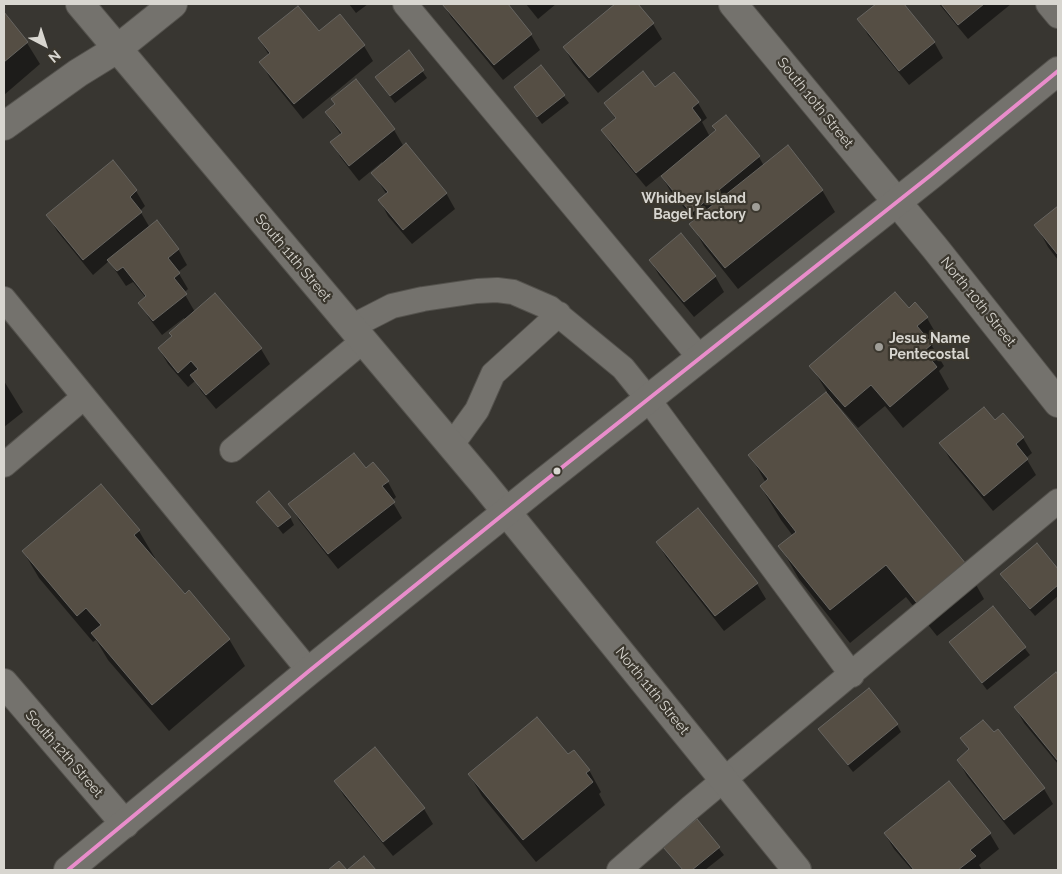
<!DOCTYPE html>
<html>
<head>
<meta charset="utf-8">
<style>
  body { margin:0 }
  #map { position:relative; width:1062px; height:874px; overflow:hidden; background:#383631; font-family:Raleway,sans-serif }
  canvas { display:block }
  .frame { position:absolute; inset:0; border:5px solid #d8d6d0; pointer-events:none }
  .north { position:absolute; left:20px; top:20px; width:50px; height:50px; -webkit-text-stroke:4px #3b372e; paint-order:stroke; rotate:140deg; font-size:14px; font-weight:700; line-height:20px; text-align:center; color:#d8d6d0 }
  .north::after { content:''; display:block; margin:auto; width:18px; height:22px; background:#d8d6d0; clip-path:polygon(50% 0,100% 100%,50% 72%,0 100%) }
</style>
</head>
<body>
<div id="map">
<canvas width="1062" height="874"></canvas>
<div class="frame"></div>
<div class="north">N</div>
</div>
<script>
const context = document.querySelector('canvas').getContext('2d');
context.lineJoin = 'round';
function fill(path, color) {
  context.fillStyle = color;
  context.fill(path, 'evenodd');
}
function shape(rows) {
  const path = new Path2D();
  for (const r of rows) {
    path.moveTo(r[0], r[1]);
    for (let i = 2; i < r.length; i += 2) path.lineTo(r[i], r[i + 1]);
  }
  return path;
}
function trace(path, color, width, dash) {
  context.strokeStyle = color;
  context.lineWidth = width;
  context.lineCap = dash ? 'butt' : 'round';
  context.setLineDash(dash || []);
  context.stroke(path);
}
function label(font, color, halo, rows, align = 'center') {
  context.font = font + ' Raleway,sans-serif';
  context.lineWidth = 4.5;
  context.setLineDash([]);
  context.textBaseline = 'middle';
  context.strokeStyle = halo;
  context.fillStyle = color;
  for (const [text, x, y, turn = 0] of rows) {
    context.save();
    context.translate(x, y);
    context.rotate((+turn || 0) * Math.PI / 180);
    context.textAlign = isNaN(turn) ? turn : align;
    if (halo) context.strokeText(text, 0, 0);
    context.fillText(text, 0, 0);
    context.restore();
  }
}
fill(shape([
  [349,4,368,4,356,13],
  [443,4,506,4,531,35,540,50,503,80,451,17],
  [526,4,556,4,538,19],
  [617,4,636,4,653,24,662,39,598,93,573,63,564,47],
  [878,4,903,4,934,42,943,58,909,85,868,35,859,19],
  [939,4,1011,4,968,39],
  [4,14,27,43,40,64,4,95],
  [340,16,364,46,373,61,303,119,270,78,261,62,269,55,259,39,318,33],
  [409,52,427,78,395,103,381,85],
  [541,67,569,103,542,124,515,88],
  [355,80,394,130,404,147,446,193,455,209,412,244,388,216,380,201,387,195,373,173,383,164,382,162,359,181,341,158,332,143,341,135,326,113,336,105],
  [655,89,698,103,707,118,702,122,710,137,759,157,764,166,822,190,835,212,738,289,704,246,691,224,695,221,671,192,661,175,646,187,612,146,603,131,616,120,606,103],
  [112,162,136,191,145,206,140,211,150,228,178,249,187,265,178,272,188,289,184,293,195,312,261,349,270,364,216,409,201,391,195,381,188,387,168,364,159,349,173,336,186,320,184,318,162,335,149,318,140,303,146,298,133,282,126,286,109,261,93,275,57,231,48,215],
  [1058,207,1058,260,1048,247,1036,225],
  [650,260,715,276,724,292,694,317,659,275],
  [909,310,927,318,939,339,932,346,944,366,939,371,949,389,903,428,885,406,858,428,837,404,836,405,965,565,984,599,937,636,906,597,850,643,799,579,780,546,793,536,781,520,761,487,766,483,750,455,827,392,811,366],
  [4,381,23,412,4,427],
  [994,422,1023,438,1032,453,1026,458,1036,475,993,511,950,459,941,444],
  [366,470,388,482,396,497,392,501,402,518,338,569,299,520,290,504],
  [101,486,139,531,155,558,153,559,184,596,229,639,245,666,169,731,108,660,96,640,93,642,39,578,23,551],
  [258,502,290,517,294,525,283,534],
  [657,542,757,584,766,599,724,631,666,557],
  [1037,545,1058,571,1058,596,1035,616,1006,582,1002,574],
  [993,608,1030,655,987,690,951,642],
  [1056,674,1058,677,1058,764,1024,723,1015,707],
  [897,725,901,732,853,772,820,730],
  [993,734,1044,789,1053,804,1014,835,967,776,958,760,969,751,962,738],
  [568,756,589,770,601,792,599,794,605,805,536,862,482,796,469,774],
  [335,781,424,809,433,824,393,856,344,796],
  [697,821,724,855,705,870,682,870,665,847],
  [885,834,990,834,999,849,979,865,982,870,912,870,894,849]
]), '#0007');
const building = shape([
  [442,4,508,4,532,34,494,65,442,4],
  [615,4,638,4,654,23,589,78,563,47,615,4],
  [876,4,904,4,935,42,899,71,857,19,876,4],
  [941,4,984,4,958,25,941,4],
  [298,6,319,31,340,14,365,45,294,104,259,62,270,53,258,38,298,6],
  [4,12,28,42,4,62,4,12],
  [409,50,424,70,390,96,375,77,409,50],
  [541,65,565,95,537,117,514,87,541,65],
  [643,71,655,87,674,72,699,102,692,108,701,120,636,173,601,130,616,118,604,103,643,71],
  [356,79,395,129,349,166,330,142,342,133,325,112,335,104,331,99,356,79],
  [726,115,760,156,691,213,661,176,716,130,712,126,726,115],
  [406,143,447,193,403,230,378,200,388,192,371,173,406,143],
  [788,145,823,190,725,268,689,224,788,145],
  [113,160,137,190,130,197,142,212,83,260,46,215,113,160],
  [1058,206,1058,255,1034,225,1058,206],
  [157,220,179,249,168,258,180,273,174,278,187,294,153,321,138,303,146,296,123,267,117,271,107,260,157,220],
  [681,233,716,276,684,302,649,260,681,233],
  [895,292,909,308,915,302,928,317,917,326,932,344,924,351,937,367,890,407,871,385,845,407,809,366,895,292],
  [215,293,262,348,206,395,190,375,198,369,191,361,178,373,158,348,172,336,169,333,215,293],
  [826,392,966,564,917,603,886,565,830,610,778,546,796,532,760,486,768,479,748,455,826,392],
  [984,407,995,420,1003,413,1024,437,1016,444,1028,459,984,496,939,443,984,407],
  [354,453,366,468,373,462,389,481,382,486,395,502,328,554,288,504,354,453],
  [101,484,140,530,134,535,185,594,189,590,230,639,152,705,91,633,101,625,86,608,77,616,22,551,101,484],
  [269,491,291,517,278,527,256,502,269,491],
  [698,508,758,583,715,616,656,542,698,508],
  [1037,543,1058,569,1058,585,1030,609,1000,574,1037,543],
  [993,606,1026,647,982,683,949,642,993,606],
  [1056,672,1058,675,1058,761,1014,707,1056,672],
  [869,688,898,724,848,765,818,729,869,688],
  [537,717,568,754,574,750,590,770,586,773,593,782,523,840,468,774,537,717],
  [983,720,994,732,998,729,1045,788,1004,820,957,760,969,749,960,738,983,720],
  [375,747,425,808,383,842,334,781,375,747],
  [949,781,991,833,970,850,976,856,958,870,914,870,884,833,949,781],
  [697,819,720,847,692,870,683,870,663,847,697,819],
  [364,856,376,870,328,870,339,861,347,870,364,856]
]);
fill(building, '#554e44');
trace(building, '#676561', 1);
const service = shape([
  [405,4,700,358],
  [1048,4,1058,16],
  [4,299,309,671],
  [351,327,392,306,423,299,477,291,497,290,513,292,550,308,623,368,648,399,852,675],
  [451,446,477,410,493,374,559,314],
  [232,450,363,341],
  [4,465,84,397],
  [619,870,690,808,1058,501]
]);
const minor = shape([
  [80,4,483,483,797,870],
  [733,4,935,248,1058,403],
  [4,126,78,73,117,49,173,4],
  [4,683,125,824]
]);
const tertiary = shape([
  [68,870,309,671,536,488,931,175,1058,71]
]);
trace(service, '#54524d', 26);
trace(minor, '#54524d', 30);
trace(tertiary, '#54524d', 30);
trace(service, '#74726d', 24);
trace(minor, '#74726d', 28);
trace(tertiary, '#74726d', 28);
trace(shape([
  [68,870,309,671,536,488,931,175,1058,71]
]), '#e98dcb', 4);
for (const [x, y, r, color] of [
  [756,207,5,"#a09e98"],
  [879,347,5,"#a09e98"],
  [557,471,4.5,"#d8d6d0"]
]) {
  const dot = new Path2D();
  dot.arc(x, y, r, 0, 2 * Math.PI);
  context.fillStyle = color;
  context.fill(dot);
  trace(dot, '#3b372e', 2);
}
label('14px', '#d8d6d0', '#3b372e', [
  ["South 10th Street",815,103,51],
  ["South 11th Street",293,258,50],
  ["North 10th Street",978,302,51],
  ["North 11th Street",652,691,51],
  ["South 12th Street",64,754,49]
]);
label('bold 14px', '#d8d6d0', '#3b372e', [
  ["Whidbey Island",746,199],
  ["Bagel Factory",746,215],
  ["Jesus Name",889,339,"left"],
  ["Pentecostal",889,355,"left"]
], 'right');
</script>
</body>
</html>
